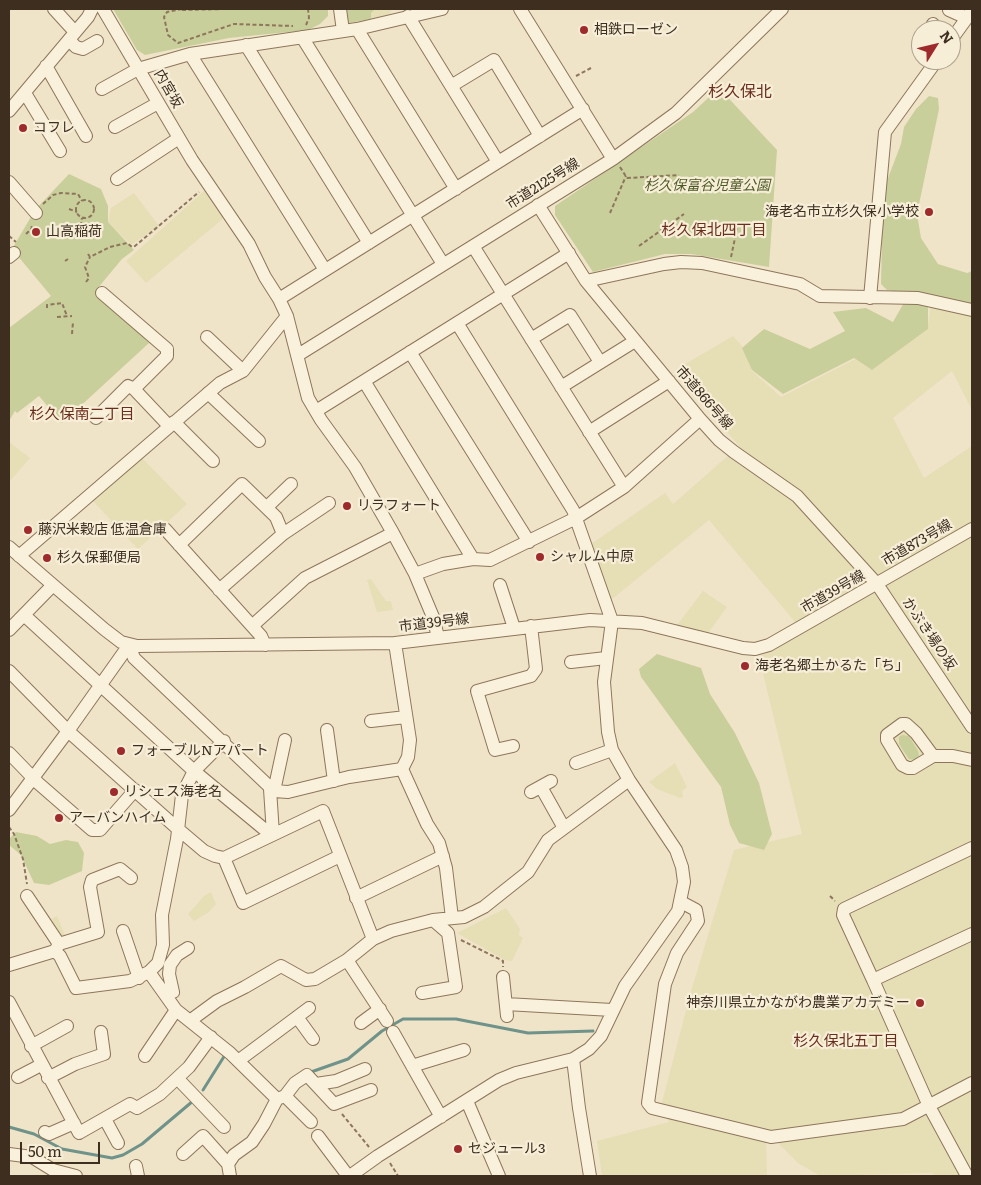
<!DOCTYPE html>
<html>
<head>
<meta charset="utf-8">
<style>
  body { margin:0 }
  #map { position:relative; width:981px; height:1185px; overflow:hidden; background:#f0e4c8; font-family:Literata,serif }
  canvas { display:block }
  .frame { position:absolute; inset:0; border:10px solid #3d2e20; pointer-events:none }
  .north { position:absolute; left:911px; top:20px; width:50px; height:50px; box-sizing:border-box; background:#f7eed8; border:1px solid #ada18e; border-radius:50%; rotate:54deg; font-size:14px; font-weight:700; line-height:20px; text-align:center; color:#3d2e20 }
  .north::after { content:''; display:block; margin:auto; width:18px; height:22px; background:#9e2a2b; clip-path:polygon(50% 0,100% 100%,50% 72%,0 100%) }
  .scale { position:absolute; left:20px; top:1142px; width:80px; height:22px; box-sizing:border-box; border:2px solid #3d2e20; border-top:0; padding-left:6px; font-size:15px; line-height:18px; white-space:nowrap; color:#3d2e20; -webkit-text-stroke:4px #f7eed8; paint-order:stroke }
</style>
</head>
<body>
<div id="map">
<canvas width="981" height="1185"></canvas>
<div class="frame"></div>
<div class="north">N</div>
<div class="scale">50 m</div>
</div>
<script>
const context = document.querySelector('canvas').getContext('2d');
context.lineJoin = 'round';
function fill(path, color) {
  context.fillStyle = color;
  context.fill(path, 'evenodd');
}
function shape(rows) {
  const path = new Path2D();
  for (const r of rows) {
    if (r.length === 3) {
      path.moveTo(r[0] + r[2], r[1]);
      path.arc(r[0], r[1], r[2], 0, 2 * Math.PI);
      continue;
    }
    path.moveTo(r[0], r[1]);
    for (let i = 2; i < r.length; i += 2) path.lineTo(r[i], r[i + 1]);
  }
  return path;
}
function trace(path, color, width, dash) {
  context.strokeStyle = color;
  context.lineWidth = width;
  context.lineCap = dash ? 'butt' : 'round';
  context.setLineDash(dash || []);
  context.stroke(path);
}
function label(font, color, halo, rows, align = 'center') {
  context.font = font + ' Literata,"Noto Sans JP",serif';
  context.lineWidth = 4.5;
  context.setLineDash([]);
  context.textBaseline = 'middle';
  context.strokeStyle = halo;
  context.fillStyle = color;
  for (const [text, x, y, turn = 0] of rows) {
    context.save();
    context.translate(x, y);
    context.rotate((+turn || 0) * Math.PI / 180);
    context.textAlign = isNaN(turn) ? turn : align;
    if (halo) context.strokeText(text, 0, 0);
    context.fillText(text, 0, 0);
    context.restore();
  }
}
fill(shape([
  [343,9,391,9,391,10,390,16,347,24],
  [205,190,225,217,146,283,126,261],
  [134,193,159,226,131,245,108,222,111,208],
  [931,305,972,313,972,410,952,371,893,418,924,478,972,446,972,522,796,623,709,520,611,600,591,544,665,493,673,504,739,446,675,370,733,336,742,346,752,371,781,397,855,359,872,370,927,330],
  [9,442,30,458,9,482],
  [141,457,187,504,138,549,92,500],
  [972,537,972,1176,937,1176,931,1173,820,1176,798,1163,773,1138,766,1137,767,1176,602,1176,597,1141,669,1122,662,1102,692,988,734,850,802,834,759,657],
  [371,579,386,601,391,601,393,610,377,612,367,580],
  [703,591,727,607,708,633,677,625],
  [675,763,687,787,682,791,683,797,680,798,657,789,649,782],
  [211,892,216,904,209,912,194,921,188,914,204,896],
  [506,908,520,929,519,935,523,938,512,961,505,960,457,933],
  [57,916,66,938,61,940,50,920]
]), '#e6deb5');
fill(shape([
  [113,9,328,9,328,16,320,24,308,30,229,38,145,55,137,50],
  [345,9,375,9,371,13,371,19,348,23],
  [719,88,777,150,769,267,691,254,665,254,593,272,555,215,555,206,693,112],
  [929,96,938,98,939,109,917,214,921,238,938,264,967,273,972,271,972,306,887,290,881,284,883,191,901,144,904,127,916,109],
  [69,174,101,189,108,206,108,222,134,250,122,259,97,289,149,343,62,423,39,396,17,413,15,411,9,421,9,328,51,296,12,249,35,210],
  [906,299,928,305,928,329,872,370,854,358,783,394,752,370,742,348,764,329,810,349,845,331,833,312,866,308,893,322],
  [657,654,701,668,710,694,735,733,759,783,772,834,764,850,739,843,730,825,721,787,641,677,639,669],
  [902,735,909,736,918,751,919,756,915,760,909,759,899,744,899,737],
  [16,832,37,836,50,844,66,840,78,842,84,853,82,871,49,885,34,883,21,855,9,845,9,839]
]), '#c9cf9b');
trace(shape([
  [311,1072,348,1059,382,1031,403,1019,456,1019,528,1033,593,1031],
  [203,1090,225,1055],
  [9,1127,34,1134,62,1149,112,1158,123,1155,142,1144,193,1101]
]), '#6f938a', 3);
const minor = shape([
  [54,9,75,32],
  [103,9,192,160,249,244,265,277,279,299,287,316,308,398,321,420,355,467,393,533,415,574,433,617,438,637],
  [340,9,343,31],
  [520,9,613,159],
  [949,10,967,18],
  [408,16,498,162],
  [933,24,938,30],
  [357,29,456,189],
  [302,37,443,264],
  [69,40,76,47,83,49,97,41],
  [951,40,972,11],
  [246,45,369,243],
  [190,54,325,270],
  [46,66,86,136],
  [451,86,494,60,540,136],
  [102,89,138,69,190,54,357,29,442,9],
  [25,93,60,151],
  [9,111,88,17,92,9],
  [115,127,158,103],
  [117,179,179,138],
  [9,182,36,213],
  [538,205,586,281,700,419,719,440,734,452,797,496,877,584,972,727],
  [473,246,624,487],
  [9,257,14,253],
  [586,281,664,264,681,262,702,263,800,284,820,296,918,298,972,310],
  [102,293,167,349,167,356,134,389,169,426],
  [870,298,885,132,937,60],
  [279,299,583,109],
  [207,337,243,371],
  [531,339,570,315,600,362],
  [410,352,529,542],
  [298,355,613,159,676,113,782,9],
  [364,381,473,559],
  [561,387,635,341],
  [208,393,259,441],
  [316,411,569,253],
  [96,418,128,386,134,389],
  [174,422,213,461],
  [589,432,669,381],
  [267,507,291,484],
  [165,529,261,636,265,645],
  [179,545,242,484,276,517,283,534],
  [9,547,104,629,121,642,137,646,395,643,590,620,642,623,743,648,755,649,769,645,972,529],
  [19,556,220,383,243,371,287,316],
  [415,574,443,564,473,559,490,560,576,518,624,487,700,419],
  [500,585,514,628],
  [219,590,283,534,329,503],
  [24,615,194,771,264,829,273,834],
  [252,626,305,578,393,533],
  [9,630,53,585],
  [395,643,410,740,408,757,402,769,427,824,439,843,446,868,452,918],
  [129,645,134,658,274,791,288,792,349,777,402,769],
  [571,662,606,658],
  [9,671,68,731,178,829,204,851,215,856,224,858,323,811,373,939],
  [371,721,406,717],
  [327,730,334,781],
  [513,746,495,750,477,691,531,676,536,669,531,626],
  [9,753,38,783,92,830,100,830,135,790],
  [933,756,916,733,906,724,902,724,887,735,887,740,902,765,908,768,913,768,933,756,953,756,972,760],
  [576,763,612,750],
  [541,787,564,828],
  [270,789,273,834],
  [274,791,285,740],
  [531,792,551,781],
  [9,810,68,731,129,645],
  [224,858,243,903,340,856],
  [27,896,59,944],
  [356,898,443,856],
  [681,902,696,910,698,921,677,953,665,984,648,1103,652,1108,771,1137,903,1119,972,1083],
  [123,931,139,978],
  [55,951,60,956,76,988,130,981,149,972,158,963,163,945,162,915,177,839,182,795,194,771,224,741],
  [55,951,59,944,98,932,90,887,92,880,120,869,131,878],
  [347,960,387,1021],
  [9,965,55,951],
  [149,972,176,1010,230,1053,277,1099,264,1124,252,1142,234,1155,228,1164,230,1176],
  [503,977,507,1016],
  [873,980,843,915,844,909,972,848],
  [422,993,456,987,448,933,433,920],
  [166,995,173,992,169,974,170,965,177,955,188,948],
  [9,1002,79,1133,130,1104,137,1108,160,1094,189,1067,211,1037],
  [506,1004,612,1010],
  [297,1017,313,1039],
  [191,1020,217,1001,245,987,281,966,306,980,315,979,347,960,373,939,391,931,433,920,464,917,484,907,528,872,548,840,629,780],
  [361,1023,380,1009],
  [393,1032,441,1117],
  [31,1046,67,1026],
  [145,1056,176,1010],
  [573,1059,579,1108,590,1176],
  [238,1061,309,1008],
  [412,1066,464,1050],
  [18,1077,41,1065],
  [48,1078,75,1064,104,1054,101,1032],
  [178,1079,224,1127],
  [316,1084,336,1081,365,1069],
  [285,1096,311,1122],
  [277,1099,285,1096,295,1083,307,1075,334,1104,371,1090],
  [467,1101,499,1176],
  [105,1119,118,1143],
  [45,1132,49,1134,74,1123],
  [318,1136,348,1176],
  [9,1154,32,1157,53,1170,76,1176],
  [183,1154,203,1136,228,1164],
  [136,1166,138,1176],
  [350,1176,378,1156,499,1080,516,1073,573,1059,589,1049,601,1036,625,986,678,911,684,882,682,867,676,850,629,780,612,750,608,732,604,682,612,621,573,510,457,323],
  [967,1176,929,1106,873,980,972,934]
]);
trace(minor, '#8d765c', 14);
trace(shape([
  [182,9,167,12,164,17,168,35,178,43,234,24,293,26],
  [182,10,224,9],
  [306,25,309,18,308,9],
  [576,76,591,68],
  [620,167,627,178,679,175],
  [85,209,9],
  [43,204,53,195,61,193,78,194,82,201],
  [69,209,77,212],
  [610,213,626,176],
  [63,228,70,238],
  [26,234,32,228,30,224],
  [9,236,16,242],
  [79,239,82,218],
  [639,246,684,214],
  [88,254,90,257,110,247,127,243,132,247,135,246,199,192],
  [731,257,738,224],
  [65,261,68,259],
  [86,282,89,278,85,267,90,257],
  [47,308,47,305,62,303,67,316],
  [57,317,72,316],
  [72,334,73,322],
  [9,827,14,834,23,859,27,884],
  [830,896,835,901],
  [461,940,503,961,503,967],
  [342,1114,369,1147],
  [390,1163,398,1176]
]), '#8d765c', 2, [4, 2.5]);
trace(minor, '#faf1dc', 12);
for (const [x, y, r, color] of [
  [584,30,5,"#9e2a2b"],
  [23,128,5,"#9e2a2b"],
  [929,212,5,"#9e2a2b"],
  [36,232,5,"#9e2a2b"],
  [347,506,5,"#9e2a2b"],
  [28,530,5,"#9e2a2b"],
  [540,557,5,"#9e2a2b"],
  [47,558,5,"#9e2a2b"],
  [745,666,5,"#9e2a2b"],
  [121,751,5,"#9e2a2b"],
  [114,792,5,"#9e2a2b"],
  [59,818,5,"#9e2a2b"],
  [920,1003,5,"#9e2a2b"],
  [458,1149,5,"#9e2a2b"]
]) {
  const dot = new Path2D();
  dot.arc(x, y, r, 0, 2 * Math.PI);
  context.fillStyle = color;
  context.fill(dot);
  trace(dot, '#f7eed8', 2);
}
label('14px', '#3d2e20', '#f7eed8', [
  ["相鉄ローゼン",594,30],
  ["コフレ",33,128],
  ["海老名市立杉久保小学校",919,212,"right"],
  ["山高稲荷",46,232],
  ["リラフォート",357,506],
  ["藤沢米穀店 低温倉庫",38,530],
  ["シャルム中原",550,557],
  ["杉久保郵便局",57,558],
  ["海老名郷土かるた「ち」",755,666],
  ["フォーブルNアパート",131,751],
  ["リシェス海老名",124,792],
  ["アーバンハイム",69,818],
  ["神奈川県立かながわ農業アカデミー",910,1003,"right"],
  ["セジュール3",468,1149]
], 'left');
label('14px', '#3d2e20', '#f7eed8', [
  ["内宮坂",168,89,60],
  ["市道2125号線",543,184,-32],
  ["市道866号線",704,398,49],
  ["市道873号線",917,543,-30],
  ["市道39号線",833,592,-30],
  ["市道39号線",434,623,-7],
  ["かぶき場の坂",929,634,56]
]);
label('italic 14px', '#4d5a26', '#f7eed8', [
  ["杉久保富谷児童公園",707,186]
]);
label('15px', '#6b2e1e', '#f7eed8', [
  ["杉久保北四丁目",714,231],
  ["杉久保南二丁目",82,415],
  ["杉久保北五丁目",846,1042]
]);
label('16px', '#6b2e1e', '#f7eed8', [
  ["杉久保北",740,92]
]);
</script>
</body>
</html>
